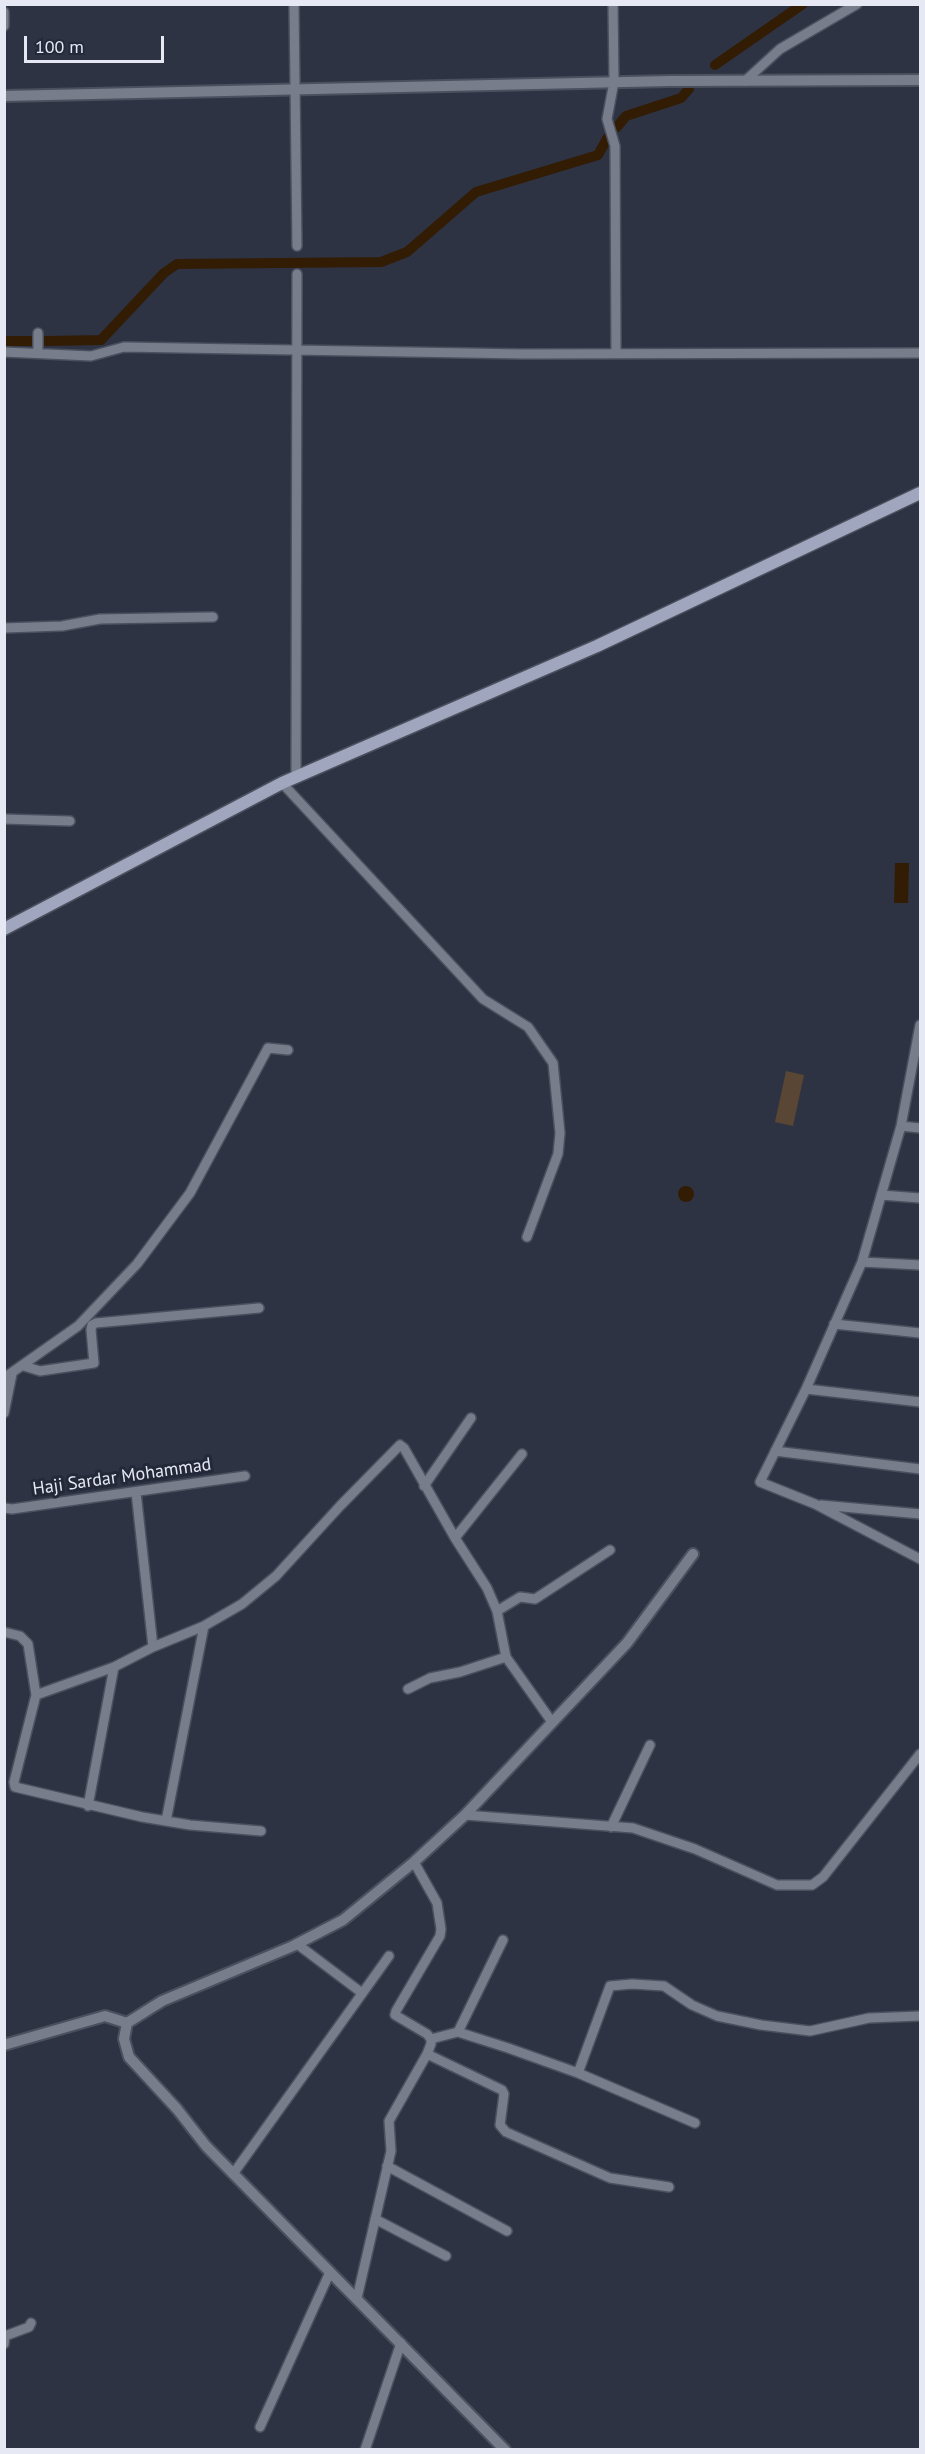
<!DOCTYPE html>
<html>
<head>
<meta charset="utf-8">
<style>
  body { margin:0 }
  #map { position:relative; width:925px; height:2454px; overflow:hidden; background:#2e3343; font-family:"PT Sans",sans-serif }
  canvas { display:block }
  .frame { position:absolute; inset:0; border:6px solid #e6e9f4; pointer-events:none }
  .scale { position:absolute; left:24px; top:36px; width:140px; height:27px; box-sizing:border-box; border:3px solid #e6e9f4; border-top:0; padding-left:8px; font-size:18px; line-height:21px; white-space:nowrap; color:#e6e9f4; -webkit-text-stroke:4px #242939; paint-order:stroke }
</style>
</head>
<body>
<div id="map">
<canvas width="925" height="2454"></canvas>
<div class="frame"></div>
<div class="scale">100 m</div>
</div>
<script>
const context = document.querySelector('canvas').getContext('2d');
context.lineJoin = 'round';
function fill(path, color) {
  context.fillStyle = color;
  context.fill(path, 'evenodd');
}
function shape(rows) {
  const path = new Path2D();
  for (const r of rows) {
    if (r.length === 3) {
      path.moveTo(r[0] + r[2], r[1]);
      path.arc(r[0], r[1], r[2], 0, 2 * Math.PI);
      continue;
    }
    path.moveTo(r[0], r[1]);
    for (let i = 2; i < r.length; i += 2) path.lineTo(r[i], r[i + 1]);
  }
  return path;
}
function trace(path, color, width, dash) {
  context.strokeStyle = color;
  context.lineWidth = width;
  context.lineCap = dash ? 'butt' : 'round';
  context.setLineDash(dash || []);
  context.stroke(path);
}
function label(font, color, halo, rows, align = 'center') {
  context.font = font + ' "PT Sans",sans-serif';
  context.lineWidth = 6;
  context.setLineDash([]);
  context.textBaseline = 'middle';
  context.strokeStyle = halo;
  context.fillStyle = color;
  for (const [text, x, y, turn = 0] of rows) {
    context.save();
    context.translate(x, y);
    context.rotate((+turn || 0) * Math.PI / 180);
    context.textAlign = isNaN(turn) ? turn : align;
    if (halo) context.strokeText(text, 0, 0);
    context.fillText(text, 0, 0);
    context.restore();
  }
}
fill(shape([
  [786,1071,804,1075,793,1126,775,1122]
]), '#5a4634');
fill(shape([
  [895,863,909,863,908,903,894,903],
  [686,1194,8]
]), '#321c04');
trace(shape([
  [715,65,803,4],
  [617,127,626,116,681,98,689,89],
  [4,341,31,341],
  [46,341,101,340,164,273,177,264,381,262,407,252,476,192,598,155,608,137]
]), '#321c04', 10);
const minor = shape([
  [294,4,297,246],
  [613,4,614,82,607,119,615,146,616,354],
  [4,12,4,26],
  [745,81,780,49,857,4],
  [4,352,91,356,124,347,523,354,920,353],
  [38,353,38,333],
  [4,628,62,626,100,619,213,617],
  [296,777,297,274],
  [282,783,483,999,528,1027,553,1063,560,1133,558,1154,527,1237],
  [4,819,70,821],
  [920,1025,901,1126,862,1262,806,1389,760,1482,815,1504,920,1559],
  [901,1126,920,1128],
  [881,1195,920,1198],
  [862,1262,920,1265],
  [834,1324,920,1333],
  [24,1366,40,1371,94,1363,91,1330,92,1325,96,1323,259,1308],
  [4,1378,78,1326,137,1264,190,1193,268,1048,288,1050],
  [806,1389,920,1402],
  [4,1413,12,1374],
  [775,1451,920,1469],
  [424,1486,471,1418],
  [136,1492,153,1647],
  [821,1505,920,1514],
  [4,1508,12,1509,245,1476],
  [455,1538,522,1454],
  [497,1611,520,1597,535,1599,610,1550],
  [4,1632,20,1636,28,1644,36,1695,14,1782,15,1787,142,1817,190,1825,261,1831],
  [408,1689,430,1678,460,1672,506,1657],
  [36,1695,114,1667,153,1647,204,1626,242,1604,276,1576,340,1506,400,1445,404,1448,455,1538,487,1588,497,1611,506,1657,552,1722],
  [88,1806,114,1667],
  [465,1815,633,1828,695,1849,777,1885,812,1885,823,1877,920,1754],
  [166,1821,204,1626],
  [611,1827,650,1745],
  [297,1944,362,1993],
  [458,2032,503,1940],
  [431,2039,458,2032,508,2048,578,2073,695,2123],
  [427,2054,502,2090,504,2094,500,2125,506,2132,610,2178,669,2187],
  [578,2073,610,1986,632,1984,664,1986,692,2005,717,2016,761,2025,810,2031,869,2018,920,2016],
  [387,2166,507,2231],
  [233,2174,389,1956],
  [375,2219,446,2256],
  [357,2298,391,2151,389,2121,427,2054,431,2044,431,2039,427,2034,395,2015,396,2011,440,1936,441,1929,437,1903,414,1862],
  [4,2344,5,2336,29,2327,31,2323],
  [260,2427,330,2272],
  [365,2450,401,2343]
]);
const tertiary = shape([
  [4,96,669,81,920,80],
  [4,2045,105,2016,127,2023],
  [505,2450,206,2146,177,2109,129,2057,124,2039,127,2023,162,2001,293,1946,343,1920,414,1862,465,1815,627,1643,693,1554]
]);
const secondary = shape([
  [4,929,282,783,597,646,920,493]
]);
trace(minor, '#4b505f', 12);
trace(tertiary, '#4b505f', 14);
trace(secondary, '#4b505f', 15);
trace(minor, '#787d8b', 9);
trace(tertiary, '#787d8b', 10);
trace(secondary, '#9fa6bd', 12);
label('18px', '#e6e9f4', '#242939', [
  ["Haji Sardar Mohammad",122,1477,-8]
]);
</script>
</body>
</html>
